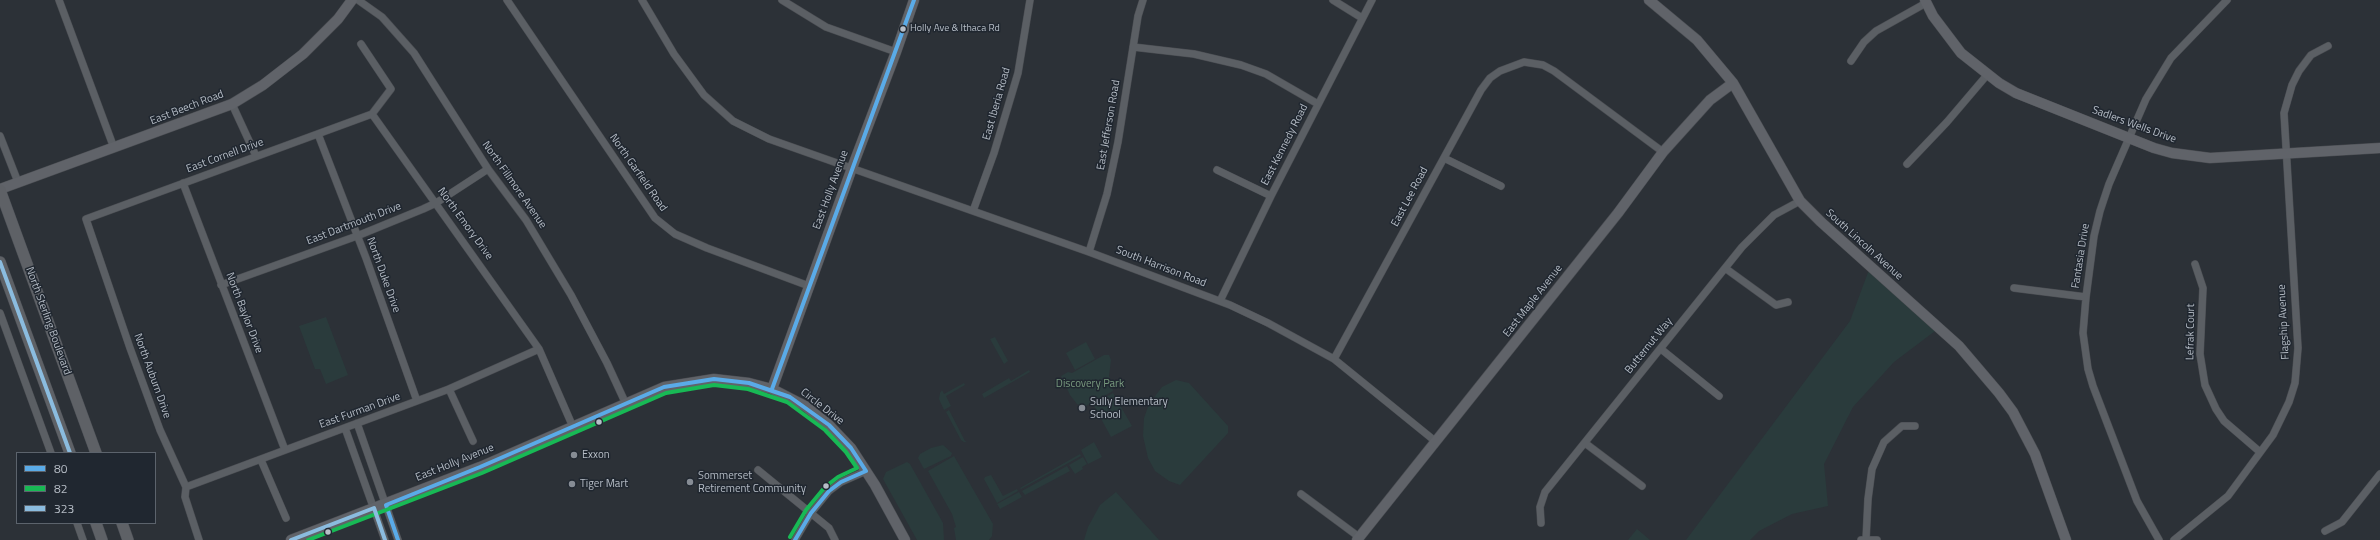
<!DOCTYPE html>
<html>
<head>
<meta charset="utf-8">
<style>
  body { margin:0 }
  #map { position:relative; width:2380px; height:540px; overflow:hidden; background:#2c3137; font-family:"Titillium Web",sans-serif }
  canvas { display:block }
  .legend { position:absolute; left:16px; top:452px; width:140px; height:72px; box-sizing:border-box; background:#202730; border:1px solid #5c636c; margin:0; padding:5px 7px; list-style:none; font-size:12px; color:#b6bdc6 }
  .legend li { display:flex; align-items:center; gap:8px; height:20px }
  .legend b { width:20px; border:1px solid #5c636c }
</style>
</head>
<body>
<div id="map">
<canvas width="2380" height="540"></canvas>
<ul class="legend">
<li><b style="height:5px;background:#5aabe8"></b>80</li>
<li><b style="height:5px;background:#18b955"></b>82</li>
<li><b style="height:5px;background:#8bbcdf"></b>323</li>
</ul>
</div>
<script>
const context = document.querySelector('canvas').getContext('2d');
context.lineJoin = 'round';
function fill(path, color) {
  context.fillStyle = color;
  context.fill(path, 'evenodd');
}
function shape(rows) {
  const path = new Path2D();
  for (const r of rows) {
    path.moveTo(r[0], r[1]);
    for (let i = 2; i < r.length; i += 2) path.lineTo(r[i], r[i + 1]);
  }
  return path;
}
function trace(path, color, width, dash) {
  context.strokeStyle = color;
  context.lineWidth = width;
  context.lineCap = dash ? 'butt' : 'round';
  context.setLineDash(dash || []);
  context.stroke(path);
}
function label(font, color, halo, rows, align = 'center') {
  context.font = font + ' "Titillium Web",sans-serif';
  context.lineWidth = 3;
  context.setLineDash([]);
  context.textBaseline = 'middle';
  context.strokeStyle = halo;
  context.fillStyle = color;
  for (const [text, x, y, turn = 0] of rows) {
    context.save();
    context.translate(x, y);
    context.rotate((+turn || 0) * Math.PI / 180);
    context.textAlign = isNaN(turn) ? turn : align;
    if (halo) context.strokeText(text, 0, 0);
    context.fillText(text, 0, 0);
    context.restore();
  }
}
fill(shape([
  [1870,267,1939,328,1894,362,1853,407,1824,464,1828,506,1792,514,1759,531,1750,540,1686,540,1850,321],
  [326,317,348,375,326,384,320,369,315,369,299,326],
  [995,337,1008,361,1004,364,990,339],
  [1086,342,1095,359,1075,370,1066,353],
  [1104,355,1109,355,1111,360,1109,376,1113,391,1084,407,1077,404,1070,395,1061,376,1068,372,1072,373],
  [1029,370,1030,372,984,398,982,394,1009,378,1011,381],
  [1176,380,1189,383,1228,426,1228,433,1180,485,1169,481,1155,471,1148,458,1143,436,1144,418,1149,404,1162,387],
  [964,383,965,385,946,396,951,406,944,410,939,399,940,393,942,390,944,394],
  [1113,393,1132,426,1111,437,1093,404],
  [949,410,965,441,967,442,964,442,961,440,946,412],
  [1094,442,1102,457,1088,464,1081,450],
  [943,445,952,453,951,456,924,469,918,458,920,454,931,448],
  [1080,454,1081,456,1021,489,1020,488],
  [954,456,993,524,992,536,989,540,956,540,954,528,956,527,952,514,928,471],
  [1083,457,1087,464,1082,467,1083,469,1075,474,1069,465],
  [907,462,910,464,943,523,944,540,917,540,883,479,886,472],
  [1067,466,1070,471,1025,495,1022,491],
  [991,475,1003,496,1017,489,1018,491,997,503,984,479,985,477],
  [1019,492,1022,497,1000,509,997,504],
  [1116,492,1159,540,1084,540,1088,527,1100,505],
  [1637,529,1650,540,1628,540]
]), '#2a3b3c');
const street = shape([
  [59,0,114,148],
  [358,0,382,17,414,53,488,169,526,220,571,295,607,363,625,402],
  [507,0,655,218,675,234,707,248,809,286],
  [642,0,674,54,704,95,733,121,769,139,1089,252,1230,305,1268,323,1334,359,1435,441],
  [782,0,826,27,896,52],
  [1333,0,1362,18],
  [361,44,391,89,372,114],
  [1133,47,1194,54,1241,65,1266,74,1318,104],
  [1851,61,1864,42,1876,31,1926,3],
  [232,104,256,156],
  [372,114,539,349,573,427],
  [318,134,366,258,417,401],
  [0,136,18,182],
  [1444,158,1501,186],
  [1907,164,1947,122,1987,75],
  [1217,170,1271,196],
  [183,183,285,450],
  [973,211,994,153,1018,73,1030,0],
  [1089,252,1107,194,1118,142,1138,16,1143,0],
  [2195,264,2203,288,2200,354,2205,385,2216,409,2224,421,2260,452],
  [1725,268,1776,305,1788,302],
  [221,285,357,236,423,209,436,203,488,169],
  [2014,288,2086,297],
  [1220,301,1271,196,1372,0],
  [0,313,51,453],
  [1661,349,1719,396],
  [1334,359,1481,90,1490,78,1500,71,1524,62,1543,65,1554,71,1663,152],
  [449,389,473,441],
  [357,423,398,540],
  [345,428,385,540],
  [1585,443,1642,486],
  [261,460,286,518],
  [758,470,829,528,835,540],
  [186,487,449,389,539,349],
  [1301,494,1359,537],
  [77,523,83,540],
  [1541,523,1540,507,1545,492,1742,247,1774,215,1800,201],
  [2325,531,2342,522,2380,474],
  [199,540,185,497,186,487,160,430,130,348,86,219,372,114],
  [795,540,811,513,829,491,841,482,866,471],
  [1861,540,1877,540],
  [1866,540,1868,499,1872,469,1884,442,1902,426,1915,426],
  [2159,540,2137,501,2093,386,2088,369,2083,333,2086,297,2094,236,2100,211,2109,184,2146,99,2171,58,2227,0],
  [2174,540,2228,496,2273,435,2289,402,2295,383,2298,348,2284,113,2292,85,2299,71,2311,55,2328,46]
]);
const secondary = shape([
  [1649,0,1697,40,1733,83,1800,201,1821,222,1959,346,1999,393,2013,412,2035,454,2066,540],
  [1925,0,1933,16,1961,53,1999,83,2016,93,2154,148,2172,153,2210,158,2380,148],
  [0,189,232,104,263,85,303,54,338,19,352,0],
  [772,389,852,168,896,52,914,0],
  [291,540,480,467,664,387,714,379,749,383,772,389,805,406,829,425,851,448,875,485,905,540],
  [1357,540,1618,213,1663,152,1710,100,1733,83]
]);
const primary = shape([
  [0,190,96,453],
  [0,262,70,453],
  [96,523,102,540],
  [122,523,128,540]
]);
trace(street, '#4a4d52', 8);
trace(secondary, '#4a4d52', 11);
trace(primary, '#494d53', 12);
trace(street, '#5b5f64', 7);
trace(secondary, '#606369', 10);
trace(primary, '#5e6166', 11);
trace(shape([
  [772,389,914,0],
  [398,540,386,505,480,467,664,387,714,379,749,383,790,397,829,425,851,448,866,471,841,482,829,491,811,513,795,540]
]), '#5aabe8', 4);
trace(shape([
  [308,540,482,473,666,393,714,385,748,389,787,402,825,430,846,452,857,468,838,477,825,487,806,510,790,537]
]), '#18b955', 4);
trace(shape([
  [0,262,70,453],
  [291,540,374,508,385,540]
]), '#8bbcdf', 4);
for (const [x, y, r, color] of [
  [903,29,3.5,"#b6bdc6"],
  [1082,408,4,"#868c94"],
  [599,422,3.5,"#b6bdc6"],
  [574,455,4,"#868c94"],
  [690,482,4,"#868c94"],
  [572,484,4,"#868c94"],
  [826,486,3.5,"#b6bdc6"],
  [328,532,3.5,"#b6bdc6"]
]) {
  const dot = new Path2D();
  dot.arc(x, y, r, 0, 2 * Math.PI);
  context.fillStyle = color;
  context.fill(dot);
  trace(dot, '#202730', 1.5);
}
label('10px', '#b6bdc6', '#202730', [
  ["Holly Ave & Ithaca Rd",910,29]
], 'left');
label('11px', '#b6bdc6', '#202730', [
  ["East Iberia Road",997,104,-74],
  ["East Beech Road",187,108,-21],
  ["East Jefferson Road",1109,125,-80],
  ["Sadlers Wells Drive",2134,125,20],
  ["East Kennedy Road",1285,145,-63],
  ["East Cornell Drive",225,156,-20],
  ["North Garfield Road",638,173,55],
  ["North Fillmore Avenue",514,185,55],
  ["East Holly Avenue",831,190,-70],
  ["East Lee Road",1410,197,-62],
  ["East Dartmouth Drive",354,224,-21],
  ["North Emory Drive",465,224,54],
  ["South Lincoln Avenue",1864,245,42],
  ["Fantasia Drive",2081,256,-81],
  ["South Harrison Road",1161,267,21],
  ["North Duke Drive",383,275,70],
  ["East Maple Avenue",1533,301,-52],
  ["North Baylor Drive",244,313,69],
  ["North Sterling Boulevard",48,321,70],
  ["Flagship Avenue",2284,322,-93],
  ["Lefrak Court",2191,332,-89],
  ["Butternut Way",1649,346,-51],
  ["North Auburn Drive",152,376,70],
  ["Circle Drive",822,407,38],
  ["East Furman Drive",360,411,-20],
  ["East Holly Avenue",455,463,-22]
]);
label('11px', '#78997e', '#202730', [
  ["Discovery Park",1090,384]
]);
label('11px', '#b6bdc6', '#202730', [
  ["Sully Elementary",1090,402],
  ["School",1090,415],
  ["Exxon",582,455],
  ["Sommerset",698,476],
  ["Retirement Community",698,489],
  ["Tiger Mart",580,484]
], 'left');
</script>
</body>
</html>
